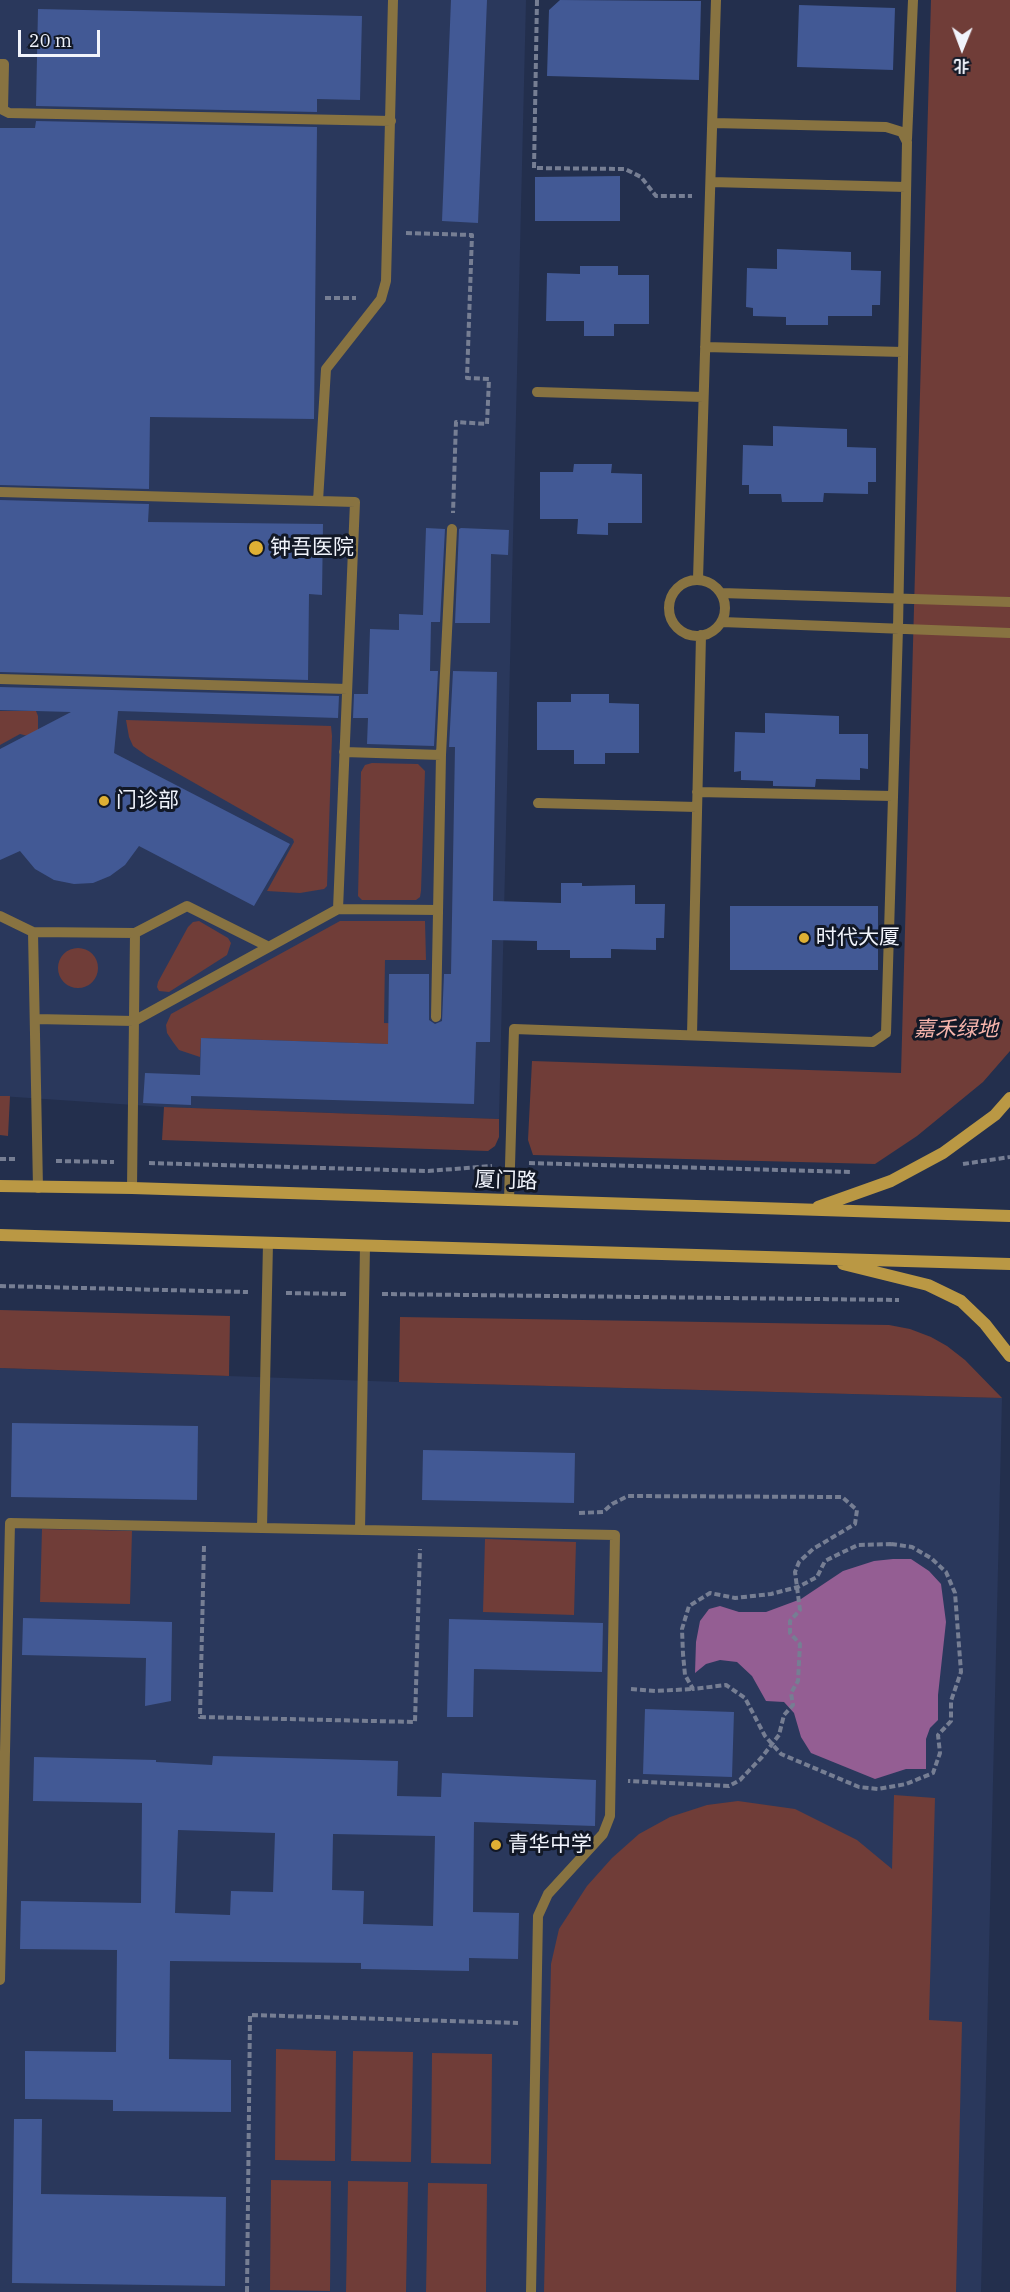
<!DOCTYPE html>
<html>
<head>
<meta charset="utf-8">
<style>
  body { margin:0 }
  #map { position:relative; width:1010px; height:2292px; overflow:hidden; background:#232f4d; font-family:"IBM Plex Serif","Noto Sans SC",serif }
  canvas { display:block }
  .north { position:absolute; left:932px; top:18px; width:60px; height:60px; -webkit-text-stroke:4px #121826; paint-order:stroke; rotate:181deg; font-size:16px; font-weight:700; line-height:24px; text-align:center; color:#f1f4fc }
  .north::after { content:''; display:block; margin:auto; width:21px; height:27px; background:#f1f4fc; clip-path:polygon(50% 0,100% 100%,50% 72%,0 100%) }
  .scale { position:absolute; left:18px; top:30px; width:82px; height:27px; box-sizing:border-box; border:3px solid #f1f4fc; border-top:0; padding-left:8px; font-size:18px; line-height:21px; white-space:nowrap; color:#f1f4fc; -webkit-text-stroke:4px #121826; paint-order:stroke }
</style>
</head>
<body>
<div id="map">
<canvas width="1010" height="2292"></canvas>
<div class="north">北</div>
<div class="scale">20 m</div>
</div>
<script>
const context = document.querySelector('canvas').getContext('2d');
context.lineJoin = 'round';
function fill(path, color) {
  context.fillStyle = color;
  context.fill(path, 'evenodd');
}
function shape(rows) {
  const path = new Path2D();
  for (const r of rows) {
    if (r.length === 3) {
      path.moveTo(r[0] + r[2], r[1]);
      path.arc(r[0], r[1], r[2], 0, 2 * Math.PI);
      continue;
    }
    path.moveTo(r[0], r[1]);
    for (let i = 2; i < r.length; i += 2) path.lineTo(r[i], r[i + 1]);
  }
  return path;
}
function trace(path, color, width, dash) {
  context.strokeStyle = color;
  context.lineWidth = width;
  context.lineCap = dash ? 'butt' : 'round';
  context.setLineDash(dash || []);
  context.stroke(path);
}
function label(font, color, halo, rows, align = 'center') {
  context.font = font + ' "IBM Plex Serif","Noto Sans SC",serif';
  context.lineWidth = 6;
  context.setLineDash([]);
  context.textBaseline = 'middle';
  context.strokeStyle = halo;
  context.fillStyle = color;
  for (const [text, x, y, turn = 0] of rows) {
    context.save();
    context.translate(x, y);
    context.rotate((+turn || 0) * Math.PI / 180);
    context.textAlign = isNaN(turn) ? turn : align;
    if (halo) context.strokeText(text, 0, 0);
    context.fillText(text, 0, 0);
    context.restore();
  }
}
fill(shape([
  [0,0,526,0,499,1119,164,1107,0,1096],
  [0,1368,399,1382,1002,1398,981,2292,0,2292]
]), '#2a385c');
fill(shape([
  [931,0,1010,0,1010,1051,983,1082,917,1136,875,1164,533,1155,528,1140,532,1061,901,1073],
  [0,711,36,711,38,716,38,732,32,737,20,734,0,745],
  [126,720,331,726,332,736,327,886,324,889,300,893,267,891,294,842,293,839,147,756,133,746,129,737],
  [372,763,418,764,425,771,421,891,420,897,416,900,362,900,358,896,361,772,365,765],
  [199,921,228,938,231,943,227,955,169,992,159,991,157,987,158,982,188,927,193,922],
  [340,921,425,921,426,960,385,960,384,1023,417,1024,417,1045,201,1038,200,1057,179,1050,173,1042,167,1033,166,1025,171,1014],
  [78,968,20],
  [0,1096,10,1096,8,1136,0,1135],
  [164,1107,499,1119,499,1137,495,1146,488,1151,162,1140],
  [0,1310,230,1316,229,1376,0,1368],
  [400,1317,889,1325,910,1329,931,1337,947,1346,965,1360,1002,1398,399,1382],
  [42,1529,132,1531,130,1604,40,1602],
  [485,1539,576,1542,574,1615,483,1612],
  [894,1795,935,1798,929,2020,962,2022,956,2292,544,2292,551,1964,559,1929,587,1886,612,1858,639,1834,670,1817,707,1805,738,1801,795,1809,857,1840,892,1869],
  [276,2049,336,2051,335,2161,275,2160],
  [353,2051,413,2052,411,2162,351,2161],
  [432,2053,492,2054,491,2164,431,2163],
  [271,2180,331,2181,330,2291,270,2290],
  [348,2181,408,2182,406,2292,346,2292],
  [428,2183,487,2184,486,2292,426,2292]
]), '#703d38');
fill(shape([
  [893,1559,911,1559,929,1571,941,1584,946,1622,938,1695,938,1720,930,1728,926,1739,926,1769,906,1769,875,1779,811,1753,801,1737,794,1713,784,1702,766,1701,752,1676,737,1662,720,1660,706,1664,695,1673,696,1642,700,1621,709,1609,720,1606,739,1612,766,1612,801,1599,843,1571,874,1561]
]), '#945e93');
fill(shape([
  [451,0,487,0,478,223,442,221],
  [560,0,701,1,699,80,547,76,549,10],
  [799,5,895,8,893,70,797,67],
  [38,9,362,16,360,100,317,99,317,112,36,106],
  [36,121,317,127,314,419,150,417,149,489,0,485,0,128,35,128],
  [620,176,620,221,535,221,535,177],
  [777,249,851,252,851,270,881,271,880,305,872,305,872,316,828,316,828,325,786,325,786,317,753,316,753,308,746,307,747,268,777,269],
  [580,266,618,266,618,275,649,275,649,324,614,324,614,336,584,336,584,321,546,321,547,273,580,274],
  [773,426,847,429,847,447,876,448,876,482,868,482,868,494,824,493,823,502,782,502,781,494,749,494,749,485,742,485,743,445,773,446],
  [574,464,612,464,611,473,642,474,642,523,608,523,608,535,577,534,578,519,540,519,540,472,573,472],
  [0,500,149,504,148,522,323,524,322,595,309,594,308,680,0,672],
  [426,528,445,529,440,622,431,622,430,671,438,671,434,746,367,744,368,718,353,718,354,694,368,694,370,629,399,630,399,614,423,615],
  [461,528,509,530,508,555,491,554,490,623,455,623,459,529],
  [453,671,497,672,493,901,561,903,561,883,582,883,582,886,635,885,635,904,665,904,664,938,656,938,656,950,611,949,611,958,570,958,570,950,537,950,537,941,492,940,490,1042,476,1042,474,1104,191,1096,191,1105,143,1103,145,1073,200,1075,201,1038,388,1044,389,974,429,974,429,1020,435,1024,442,1021,444,974,451,974,455,747,449,747],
  [0,687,339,696,338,718,118,711,114,753,290,844,254,906,139,846,125,865,110,876,93,883,74,884,54,880,35,869,20,851,0,860,0,749,71,712,0,710],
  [571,694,609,694,609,703,639,704,639,753,605,753,605,764,574,764,574,750,537,750,537,702,571,702],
  [765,713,839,716,839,734,868,734,868,769,860,768,860,780,816,779,815,787,773,786,773,781,741,780,741,771,734,772,735,732,765,733],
  [730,906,878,906,878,970,730,970],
  [12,1423,198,1426,197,1500,11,1497],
  [423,1450,575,1453,574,1503,422,1500],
  [23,1618,172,1622,171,1701,145,1706,146,1658,22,1655],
  [449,1619,603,1623,602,1672,474,1669,473,1717,447,1717],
  [645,1709,734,1712,732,1777,643,1774],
  [213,1756,398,1761,397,1796,441,1797,442,1773,596,1780,595,1826,474,1822,473,1912,519,1913,518,1959,469,1958,469,1971,361,1969,361,1963,170,1961,169,2059,231,2060,231,2112,113,2111,113,2100,25,2099,25,2051,116,2052,117,1950,20,1949,21,1901,141,1903,142,1803,33,1801,34,1757,156,1760,156,1762,212,1765],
  [178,1830,275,1833,273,1892,231,1891,230,1915,175,1913],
  [333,1834,435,1836,433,1926,363,1924,364,1891,332,1890],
  [14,2119,42,2119,41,2194,226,2197,225,2286,12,2283]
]), '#425995');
trace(shape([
  [537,0,534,168,625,169,641,177,656,196,692,196],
  [406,233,472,235,467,378,489,379,487,424,456,422,453,513],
  [325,298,356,298],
  [0,1159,18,1159],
  [56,1161,114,1162],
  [149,1163,428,1171,492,1166],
  [529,1163,852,1172],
  [963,1164,1010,1157],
  [0,1286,248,1292],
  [286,1293,347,1294],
  [382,1294,899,1300],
  [579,1513,603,1512,612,1504,628,1496,842,1497,857,1510,855,1524,813,1549,799,1562,795,1572,800,1610,790,1621,790,1633,800,1644,798,1681,791,1693,793,1705,784,1715,779,1735,762,1757,740,1780,729,1786,628,1781],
  [891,1544,912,1547,931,1558,946,1572,955,1593,961,1672,951,1701,951,1721,938,1735,940,1753,933,1773,906,1784,878,1789,859,1787,781,1754,765,1736,745,1698,726,1685,693,1689,685,1675,683,1654,682,1629,689,1606,710,1593,735,1598,771,1594,798,1587,817,1577,825,1561,841,1553,858,1545,891,1544],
  [204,1546,200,1717,415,1722,420,1549],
  [631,1689,655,1691,693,1689],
  [247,2292,250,2015,518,2023]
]), '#767e93', 4, [6, 3]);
trace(shape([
  [0,64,4,64,3,110,9,113,391,121],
  [907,139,913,0],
  [711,182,906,187],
  [705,347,903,352],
  [537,392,703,397],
  [0,492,355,502,338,909,134,1021,35,1019],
  [318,501,326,369,381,299,386,281,393,0],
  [698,579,716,0],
  [697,608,28],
  [721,593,1010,602],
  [722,622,1010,633],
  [0,679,347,689],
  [344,752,441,755],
  [697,792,893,796],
  [538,803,697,807],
  [338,909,438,910],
  [0,916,33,932,135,933,187,906,269,947],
  [33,932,38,1188],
  [436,1017,441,755,452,529],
  [692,1035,701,635],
  [132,1188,135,933],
  [509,1200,514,1029,873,1042,886,1033,898,628,907,142,902,132,886,127,713,123],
  [262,1528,268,1243],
  [360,1530,365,1246],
  [0,1980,10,1523,615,1535,610,1816,603,1834,548,1894,538,1916,531,2292]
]), '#887341', 10);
trace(shape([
  [0,1186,132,1188,1010,1216],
  [818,1207,891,1181,943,1153,995,1115,1010,1098],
  [0,1235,1010,1264],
  [843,1264,928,1285,961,1301,985,1324,1010,1356]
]), '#ba9844', 12);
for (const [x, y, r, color] of [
  [256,548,8,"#dfb034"],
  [104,801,6,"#dfb034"],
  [804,938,6,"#dfb034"],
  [496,1845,6,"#dfb034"]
]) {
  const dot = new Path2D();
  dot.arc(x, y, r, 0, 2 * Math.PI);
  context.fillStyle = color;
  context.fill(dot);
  trace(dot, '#121826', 2);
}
label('21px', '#f1f4fc', '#121826', [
  ["钟吾医院",270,548],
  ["门诊部",116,801],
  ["时代大厦",816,938],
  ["青华中学",508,1845]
], 'left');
label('italic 21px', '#f7b5ac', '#121826', [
  ["嘉禾绿地",956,1030]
]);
label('21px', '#f1f4fc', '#121826', [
  ["厦门路",506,1181,2]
]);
</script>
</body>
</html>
